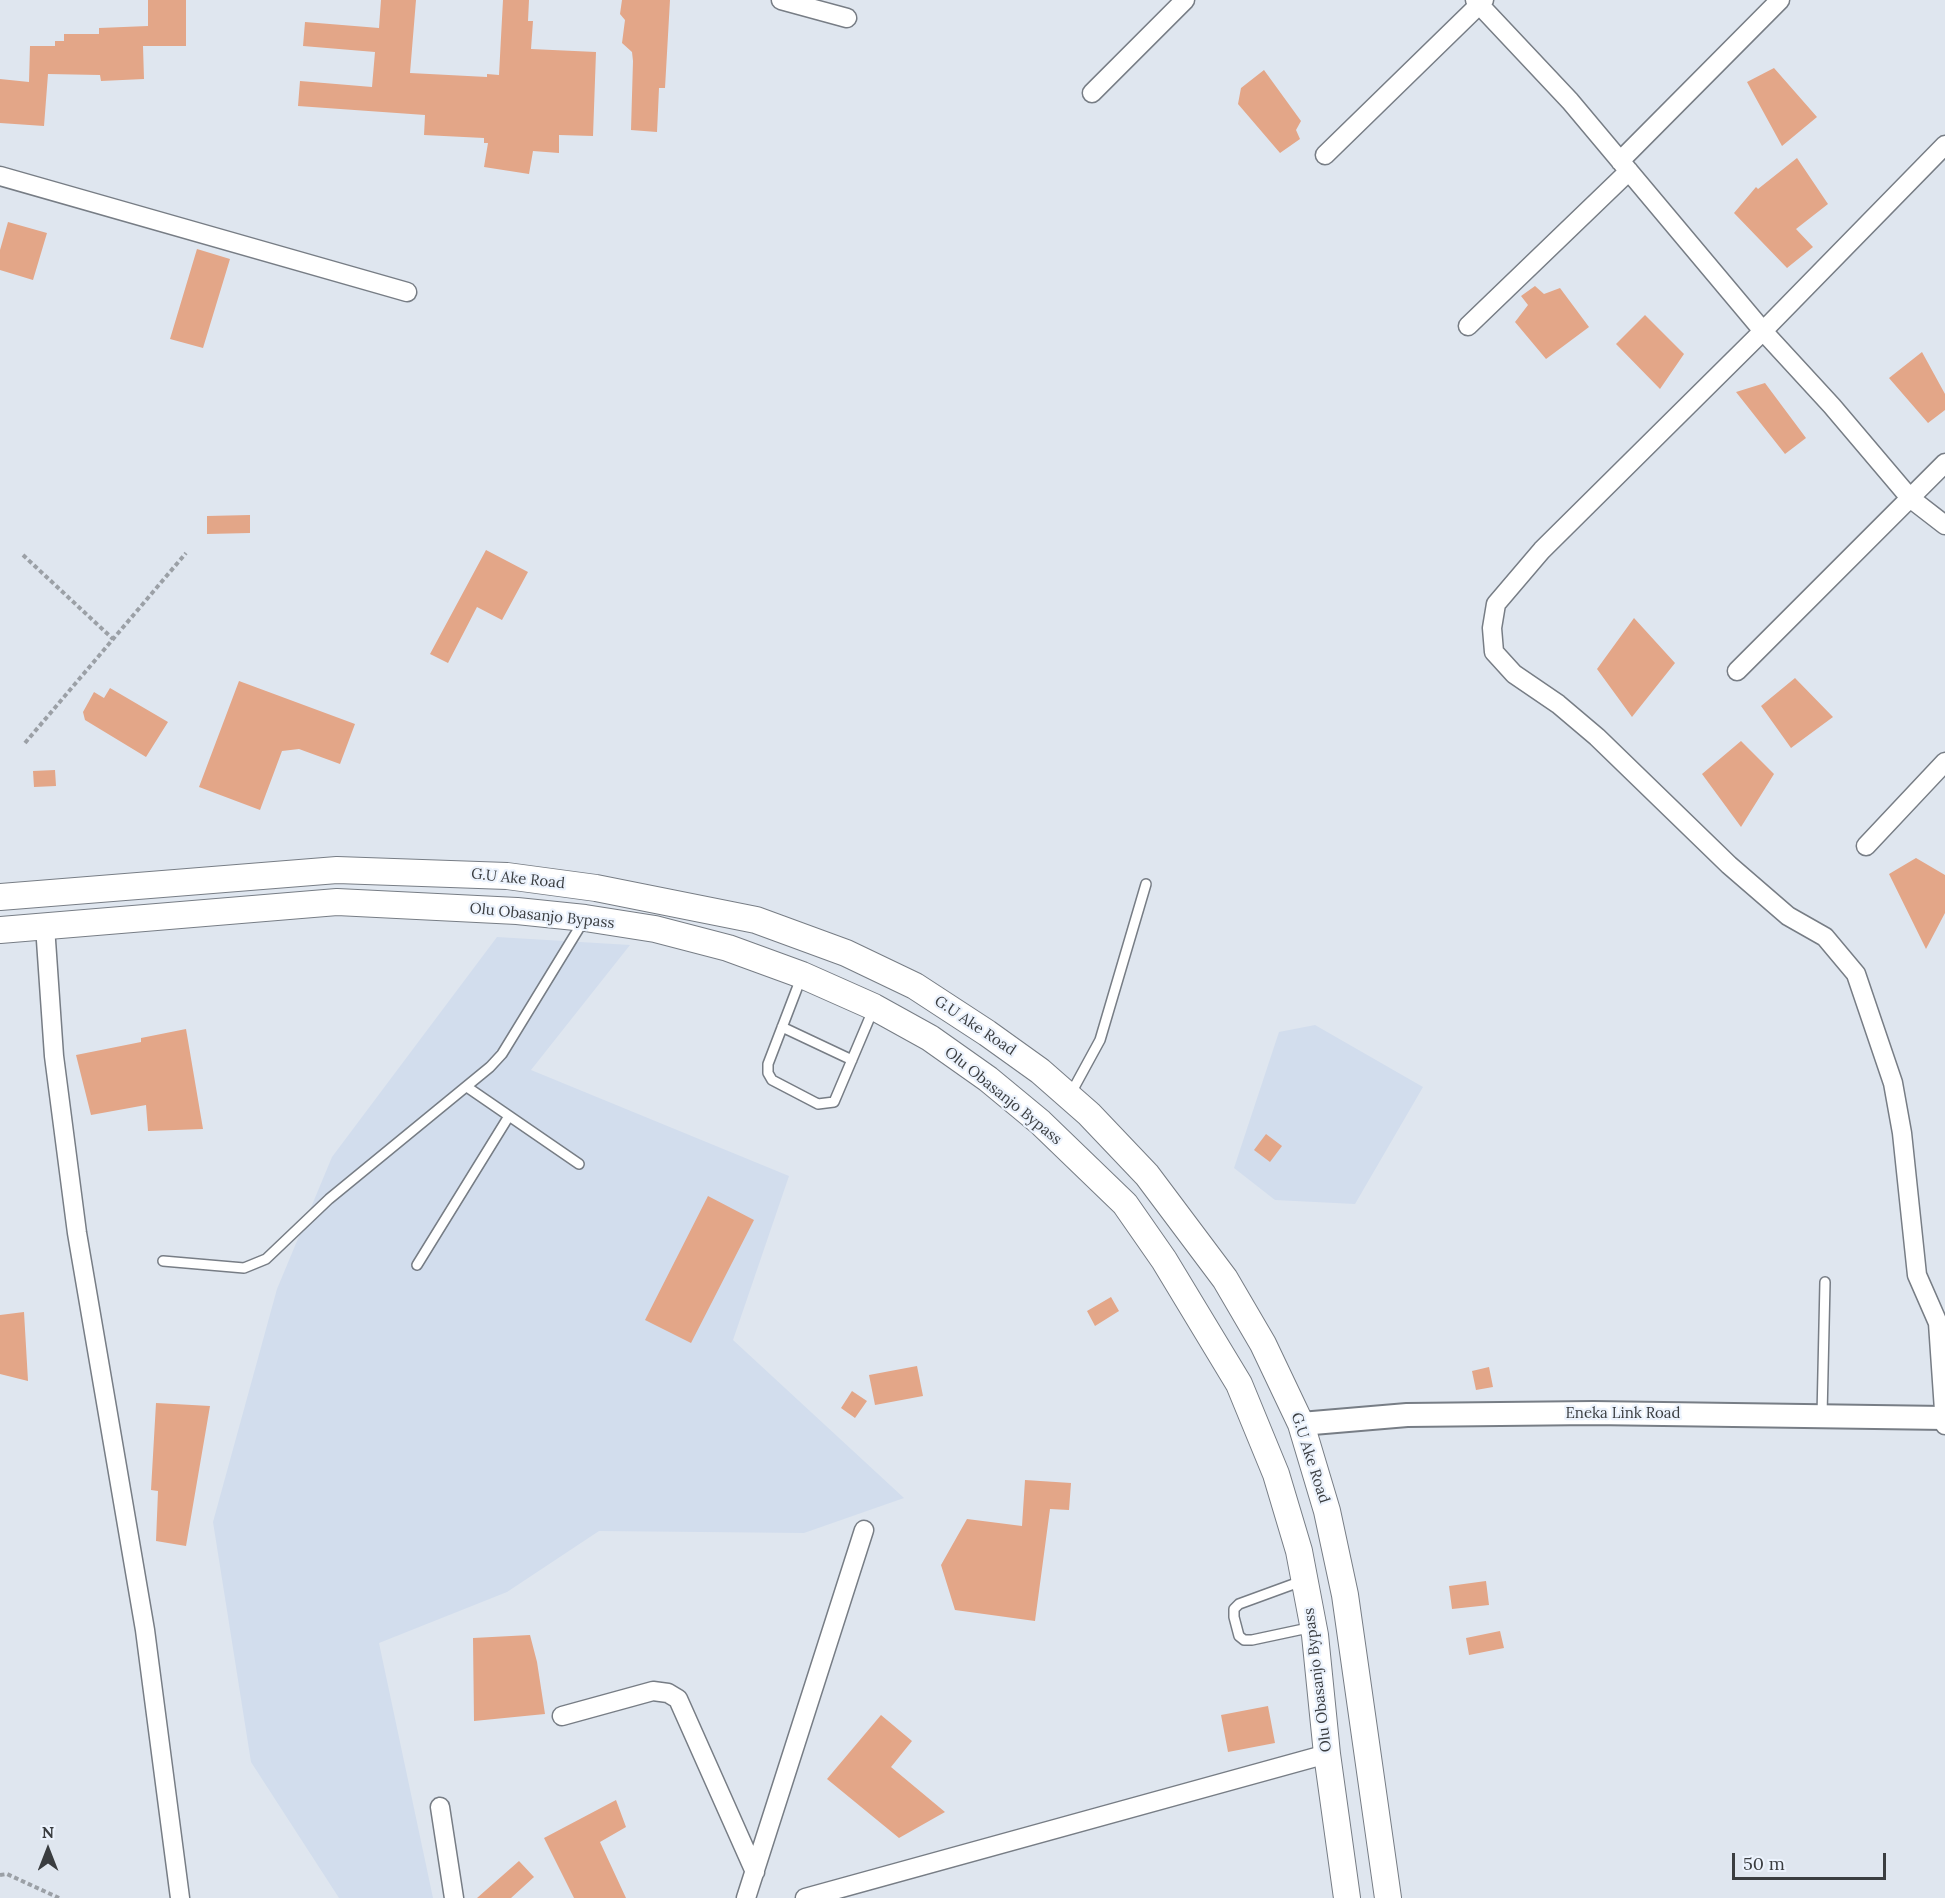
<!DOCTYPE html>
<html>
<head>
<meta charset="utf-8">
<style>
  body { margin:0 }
  #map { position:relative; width:1945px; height:1898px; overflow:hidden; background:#dfe6ef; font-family:Lora,serif }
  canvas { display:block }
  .north { position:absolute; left:18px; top:1820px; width:60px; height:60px; -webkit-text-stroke:4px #ecf3fd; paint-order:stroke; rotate:0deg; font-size:16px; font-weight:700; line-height:24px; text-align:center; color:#3a3d40 }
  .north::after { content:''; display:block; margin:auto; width:21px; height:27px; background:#3a3d40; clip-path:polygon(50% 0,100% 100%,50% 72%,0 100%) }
  .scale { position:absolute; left:1732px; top:1853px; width:154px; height:27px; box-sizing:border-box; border:3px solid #3a3d40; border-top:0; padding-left:8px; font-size:18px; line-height:21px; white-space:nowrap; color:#3a3d40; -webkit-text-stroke:4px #ecf3fd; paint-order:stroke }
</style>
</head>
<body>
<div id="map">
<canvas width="1945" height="1898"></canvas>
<div class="north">N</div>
<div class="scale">50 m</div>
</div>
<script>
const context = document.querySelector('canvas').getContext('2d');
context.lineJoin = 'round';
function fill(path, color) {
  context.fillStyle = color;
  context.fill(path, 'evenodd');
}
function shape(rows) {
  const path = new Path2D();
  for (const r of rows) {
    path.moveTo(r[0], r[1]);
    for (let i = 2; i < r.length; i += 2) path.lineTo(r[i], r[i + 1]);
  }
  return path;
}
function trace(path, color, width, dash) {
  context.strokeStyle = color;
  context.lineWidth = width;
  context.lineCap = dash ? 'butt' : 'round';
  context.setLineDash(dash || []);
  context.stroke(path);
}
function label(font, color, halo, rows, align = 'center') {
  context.font = font + ' Lora,serif';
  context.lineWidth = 4.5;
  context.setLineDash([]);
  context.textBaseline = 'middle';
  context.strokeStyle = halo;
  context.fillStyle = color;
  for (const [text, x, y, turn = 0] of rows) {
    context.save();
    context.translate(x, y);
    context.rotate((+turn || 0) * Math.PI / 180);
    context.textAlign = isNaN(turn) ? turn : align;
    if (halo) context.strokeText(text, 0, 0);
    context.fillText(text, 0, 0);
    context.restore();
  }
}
fill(shape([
  [497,937,630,945,531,1070,789,1176,733,1340,904,1498,804,1533,599,1531,507,1592,379,1643,433,1898,339,1898,251,1762,213,1522,277,1289,332,1157],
  [1315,1025,1423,1087,1355,1204,1275,1200,1234,1168,1279,1032]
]), '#d2dded');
fill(shape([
  [148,0,186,0,186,46,143,46,144,79,101,81,100,75,48,74,44,126,0,123,0,79,29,82,30,46,55,46,55,41,64,41,64,34,99,34,99,28,148,26],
  [381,0,416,0,410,73,487,77,487,74,499,75,503,0,529,0,528,21,533,21,531,49,596,52,593,136,559,135,559,153,533,151,529,174,484,167,488,143,484,143,484,138,424,135,425,115,298,106,300,81,372,87,375,52,303,46,305,22,379,28],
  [622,0,670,0,665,88,659,88,657,132,631,130,633,61,632,52,622,43,625,20,620,14],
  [1774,68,1817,117,1782,146,1747,82],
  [1264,70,1301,121,1296,130,1300,139,1280,153,1238,104,1241,88],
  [1797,158,1828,204,1796,229,1813,247,1787,268,1734,213,1756,187,1758,189],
  [8,222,47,233,33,280,0,270,0,250],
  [197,249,230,259,203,348,170,339],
  [1535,286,1544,294,1560,288,1589,327,1546,359,1515,322,1528,305,1521,296],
  [1645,315,1684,354,1660,389,1616,344],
  [1922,352,1945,394,1945,410,1928,423,1889,378],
  [1765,383,1806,438,1785,454,1736,392],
  [250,515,250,533,207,534,207,516],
  [486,550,528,572,502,620,477,607,448,663,430,654],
  [1634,618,1675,663,1632,717,1597,669],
  [1795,678,1833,717,1791,748,1761,706],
  [239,681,355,724,340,764,299,749,282,751,260,810,199,787],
  [110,688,168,722,146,757,85,720,83,712,94,692,104,698],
  [1741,741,1774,774,1741,827,1702,774],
  [55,770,56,786,34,787,33,771],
  [1916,858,1945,875,1945,913,1926,949,1889,874],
  [186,1029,203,1129,148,1131,146,1105,91,1115,76,1055,141,1042,141,1038],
  [1266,1134,1282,1146,1270,1162,1254,1150],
  [708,1196,754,1220,691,1343,645,1320],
  [1111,1297,1119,1311,1095,1326,1087,1311],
  [24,1312,28,1381,0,1374,0,1315],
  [917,1366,923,1396,875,1405,869,1375],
  [1489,1367,1493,1387,1476,1390,1472,1371],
  [852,1391,867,1401,855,1418,841,1408],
  [156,1403,210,1406,186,1546,156,1541,158,1491,151,1490],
  [1025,1480,1071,1483,1069,1510,1050,1509,1035,1621,955,1610,941,1565,967,1519,1022,1526],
  [1486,1581,1489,1605,1452,1609,1449,1586],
  [1500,1631,1504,1648,1469,1655,1466,1638],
  [530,1635,537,1662,545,1714,474,1721,473,1638],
  [1268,1706,1275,1743,1228,1752,1221,1715],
  [881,1715,912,1741,891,1767,945,1812,899,1838,827,1779],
  [616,1800,626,1827,600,1842,626,1898,574,1898,544,1838],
  [519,1861,534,1877,511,1898,477,1898]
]), '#e3a688');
const service = shape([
  [801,978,768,1064,768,1073,772,1080,818,1104,834,1102,873,1010],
  [782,1027,852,1060],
  [467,1087,579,1164],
  [1070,1095,1100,1040,1146,884],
  [163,1261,244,1268,266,1259,329,1199,490,1067,502,1054,584,920],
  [417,1265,509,1116],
  [1822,1416,1825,1282],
  [1302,1581,1239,1604,1234,1609,1234,1617,1239,1636,1244,1640,1252,1640,1313,1627]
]);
const minor = shape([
  [781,0,847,18],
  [1475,0,1570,101,1763,331,1832,406,1910,498,1945,525],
  [1092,93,1185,0],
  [1945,145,1763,331,1542,550,1496,604,1492,628,1494,652,1514,674,1558,704,1597,737,1729,865,1788,916,1825,937,1856,974,1893,1083,1902,1133,1917,1275,1938,1323,1945,1425],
  [1325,155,1484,0],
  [1620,161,1780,0],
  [0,176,407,292],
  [1468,326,1629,171],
  [1737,671,1945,463],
  [1866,846,1945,762],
  [45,926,54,1056,77,1233,145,1630,180,1898],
  [562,1716,653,1691,668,1693,678,1699,755,1872],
  [440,1807,454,1898],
  [746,1898,864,1530],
  [805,1898,1327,1754]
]);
const tertiary = shape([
  [1301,1424,1407,1415,1593,1413,1945,1418]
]);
const secondary = shape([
  [0,897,337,870,507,876,596,888,756,920,846,953,915,986,987,1033,1040,1071,1089,1114,1147,1175,1225,1279,1263,1344,1301,1424,1327,1511,1345,1595,1388,1898],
  [0,930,337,902,517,911,585,918,655,929,728,948,802,975,874,1007,930,1038,988,1079,1040,1122,1125,1204,1164,1260,1239,1384,1276,1474,1299,1551,1315,1635,1327,1754,1347,1898]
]);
trace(service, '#777d85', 12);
trace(minor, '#777d85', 21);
trace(tertiary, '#777d85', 26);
trace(secondary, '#777d85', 28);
trace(shape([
  [23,555,113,639],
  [25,743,186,553],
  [0,1875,7,1874,59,1898]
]), '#9ba0a6', 4, [4.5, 3]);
trace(service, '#fff', 9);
trace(minor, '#fff', 18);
trace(tertiary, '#fff', 22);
trace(secondary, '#fff', 26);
label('15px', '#3a3d40', '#ecf3fd', [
  ["G.U Ake Road",518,879,6],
  ["Olu Obasanjo Bypass",542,916,6],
  ["G.U Ake Road",975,1026,34],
  ["Olu Obasanjo Bypass",1003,1096,39],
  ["Eneka Link Road",1623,1414],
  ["G.U Ake Road",1310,1458,72],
  ["Olu Obasanjo Bypass",1318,1680,-97]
]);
</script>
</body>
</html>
